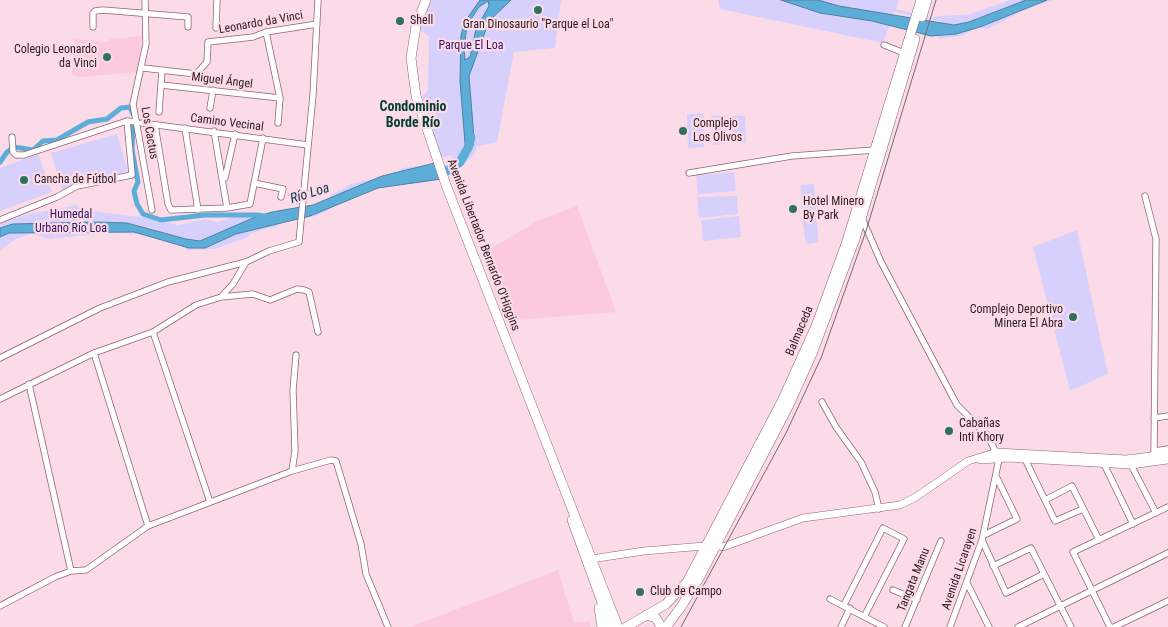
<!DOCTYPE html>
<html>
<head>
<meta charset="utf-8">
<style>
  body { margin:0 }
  canvas { display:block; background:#fbdbe7 }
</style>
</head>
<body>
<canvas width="1168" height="627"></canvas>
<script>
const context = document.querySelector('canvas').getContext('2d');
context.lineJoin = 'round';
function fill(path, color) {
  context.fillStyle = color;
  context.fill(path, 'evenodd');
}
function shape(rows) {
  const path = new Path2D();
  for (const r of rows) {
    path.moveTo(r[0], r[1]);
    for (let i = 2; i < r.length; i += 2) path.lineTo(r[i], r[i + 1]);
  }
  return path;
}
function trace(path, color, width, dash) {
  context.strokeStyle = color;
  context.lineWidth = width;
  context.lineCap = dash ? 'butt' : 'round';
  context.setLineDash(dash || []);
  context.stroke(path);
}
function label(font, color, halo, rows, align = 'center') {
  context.font = font + ' "Roboto Condensed",sans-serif';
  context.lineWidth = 4.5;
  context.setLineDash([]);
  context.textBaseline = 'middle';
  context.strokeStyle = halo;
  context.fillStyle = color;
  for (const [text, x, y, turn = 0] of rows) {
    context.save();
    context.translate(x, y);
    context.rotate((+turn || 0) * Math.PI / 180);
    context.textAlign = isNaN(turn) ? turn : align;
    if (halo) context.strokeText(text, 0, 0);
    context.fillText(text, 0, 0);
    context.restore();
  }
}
fill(shape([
  [142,36,138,72,80,77,72,75,75,39,108,42,110,39],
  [577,206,616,312,506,321,482,254,537,221],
  [558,570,574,623,591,621,590,627,411,627]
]), '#fbcadd');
fill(shape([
  [432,0,561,0,555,48,514,52,497,142,476,147,475,154,451,175,428,182,409,184,389,182,350,198,316,216,280,223,275,228,271,227,252,233,246,238,214,249,187,250,179,244,154,236,116,232,48,239,36,234,29,234,16,239,0,250,0,224,21,216,76,205,89,211,151,218,178,225,205,219,217,222,236,216,305,209,328,199,331,195,351,184,384,176,391,177,403,168,417,166,426,170,444,169,453,155,440,158,419,102,422,95,428,91,429,37,420,29],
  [718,0,899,0,896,9,930,17,970,14,1011,0,1052,0,1023,11,988,29,977,28,961,36,939,39,936,35,941,21,894,12,883,43,720,9],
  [703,113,704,147,688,148,687,114],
  [726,115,728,143,713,145,711,116],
  [730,116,745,116,746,143,732,143],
  [117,134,128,171,62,190,51,153],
  [38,154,52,192,0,211,0,168],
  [734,172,736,191,698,194,696,175],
  [814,184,817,212,803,213,800,185],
  [737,196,738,214,699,218,697,197],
  [816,215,819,242,806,244,802,217],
  [739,216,741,237,703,241,701,220],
  [1077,230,1108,374,1070,391,1033,247]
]), '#d8d0fc');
const water = shape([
  [480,0,511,0,489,21,469,76,474,138,473,146,468,148,465,143,460,81,461,36,464,23,480,0],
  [488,1,489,6,476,29,470,57,465,60,464,49,467,25,479,7,488,1],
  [781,0,818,0,839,6,954,25,969,22,1026,0,1047,0,980,27,956,34,931,36,872,21,820,13,781,0],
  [435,163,441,179,378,188,310,216,236,234,205,248,189,248,134,232,9,233,0,237,0,228,13,224,96,222,127,223,186,239,200,241,253,218,272,212,313,205,382,176,435,163]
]);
fill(water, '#5cadd8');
trace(water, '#4e81a1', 1);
trace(shape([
  [133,123,132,150,138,182,134,191,137,204,143,214,161,220,205,215,258,215,268,217],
  [0,162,7,152,14,147,33,150,43,141,57,140,88,122,107,119,121,108,130,107,133,114]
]), '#5cadd8', 5);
trace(shape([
  [436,173,449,170,460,162,468,148,471,137]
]), '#5cadd8', 9);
const minor = shape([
  [145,0,146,44,133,104,152,210],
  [93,27,93,13,95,11,103,10,188,17,188,27],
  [216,28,217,0],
  [266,32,280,98,278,123],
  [884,45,904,53],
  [143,68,196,74,207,62,208,42,253,37,266,32,317,24],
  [161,85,280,98],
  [210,108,213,90],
  [159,112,162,71],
  [142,123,308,145],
  [155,125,168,204,171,210,227,208,250,204,263,138],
  [185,128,198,210],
  [214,131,227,208],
  [12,137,13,152,16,155,24,155,127,121,137,122],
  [689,173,792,156,875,150],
  [225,178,235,134],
  [254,183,283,189,281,197],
  [1145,196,1156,239,1154,456],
  [862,218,881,262,957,405,988,436,999,459,982,540,950,627],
  [0,220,57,197,77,186,132,175,127,121],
  [221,297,253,294,270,300,297,289,304,290,309,292,318,332],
  [153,332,210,502],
  [94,353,148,526],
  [0,358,100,308,168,282,246,262,269,251,299,242,313,95,318,0],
  [29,384,71,571],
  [0,399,94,353,153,332,196,305,221,297,233,284,246,262],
  [822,402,836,427,861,462,875,492,879,509],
  [1154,418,1168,416],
  [1154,451,1168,449],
  [1025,459,1055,521,1083,509],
  [1104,464,1133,524],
  [1131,465,1156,513],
  [292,471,331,460,336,461,361,544,366,574,388,627],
  [1045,500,1072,486,1099,540],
  [984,535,1017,519,996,476],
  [982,540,1006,593,1044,574],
  [993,566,1031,548,1071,627],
  [967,583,989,627],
  [893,590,917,600],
  [830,599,884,627],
  [844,605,883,528,904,539,865,615],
  [0,606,55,577,71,571,86,570,148,526,292,471,295,451,293,390,296,355],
  [841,627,850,608],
  [905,627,941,541],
  [1018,627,1168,553],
  [1110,627,1073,552,1168,507],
  [1114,627,1168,601]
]);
const tertiary = shape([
  [981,460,1008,458,1131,465,1168,460],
  [591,559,644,551,716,545,723,547,803,518,900,505,916,497,968,461,997,452,1126,459,1168,454]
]);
const primary = shape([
  [426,0,416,26,411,58,416,96,446,185,618,627],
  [922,17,927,0],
  [572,520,611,627],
  [599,608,602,627],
  [646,615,656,618,661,627],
  [626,627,666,604,687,582,782,401,816,326,846,244,921,0],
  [666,627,681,607,698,580,789,405,812,354,855,239,915,39]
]);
trace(minor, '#916275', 7);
trace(tertiary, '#916275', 8);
trace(primary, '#916275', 10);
trace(minor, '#fff', 5.5);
trace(tertiary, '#fff', 7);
trace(primary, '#fff', 9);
trace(shape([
  [681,627,786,433,821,358,866,231,936,0]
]), '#7e666f', 1);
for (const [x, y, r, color] of [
  [538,10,5,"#2f705f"],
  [400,21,5,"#2f705f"],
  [107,57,5,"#2f705f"],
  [683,131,5,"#2f705f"],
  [24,180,5,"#2f705f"],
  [793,209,5,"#2f705f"],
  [1073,317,5,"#2f705f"],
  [949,431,5,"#2f705f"],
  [640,592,5,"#2f705f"]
]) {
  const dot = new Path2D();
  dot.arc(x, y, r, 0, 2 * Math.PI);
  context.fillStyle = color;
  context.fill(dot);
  trace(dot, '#fbdbe7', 2);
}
label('12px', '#2c1920', '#fbdbe7', [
  ["Shell",410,21],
  ["Gran Dinosaurio \"Parque el Loa\"",538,25,"center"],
  ["Colegio Leonardo",97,50,"right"],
  ["da Vinci",97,64,"right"],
  ["Complejo",693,124],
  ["Los Olivos",693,138],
  ["Cancha de Fútbol",34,180],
  ["Hotel Minero",803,202],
  ["By Park",803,216],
  ["Complejo Deportivo",1063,310,"right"],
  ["Minera El Abra",1063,324,"right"],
  ["Cabañas",959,424],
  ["Inti Khory",959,438],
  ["Club de Campo",650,592]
], 'left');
label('12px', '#2c1920', '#fbdbe7', [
  ["Leonardo da Vinci",261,23,-10],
  ["Miguel Ángel",222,81,7],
  ["Camino Vecinal",227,123,7],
  ["Los Cactus",149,133,80],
  ["Avenida Libertador Bernardo O'Higgins",483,245,69],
  ["Balmaceda",800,331,-67],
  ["Avenida Licarayen",960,569,-71],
  ["Tangata Manu",914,580,-68]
]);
label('12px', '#311263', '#fbdbe7', [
  ["Parque El Loa",471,46],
  ["Humedal",71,215],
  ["Urbano Río Loa",71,229]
]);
label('bold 14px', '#033d31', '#fbdbe7', [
  ["Condominio",413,107],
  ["Borde Río",413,123]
]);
label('italic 14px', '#113648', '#fbdbe7', [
  ["Río Loa",310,194,-17]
]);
</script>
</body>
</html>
